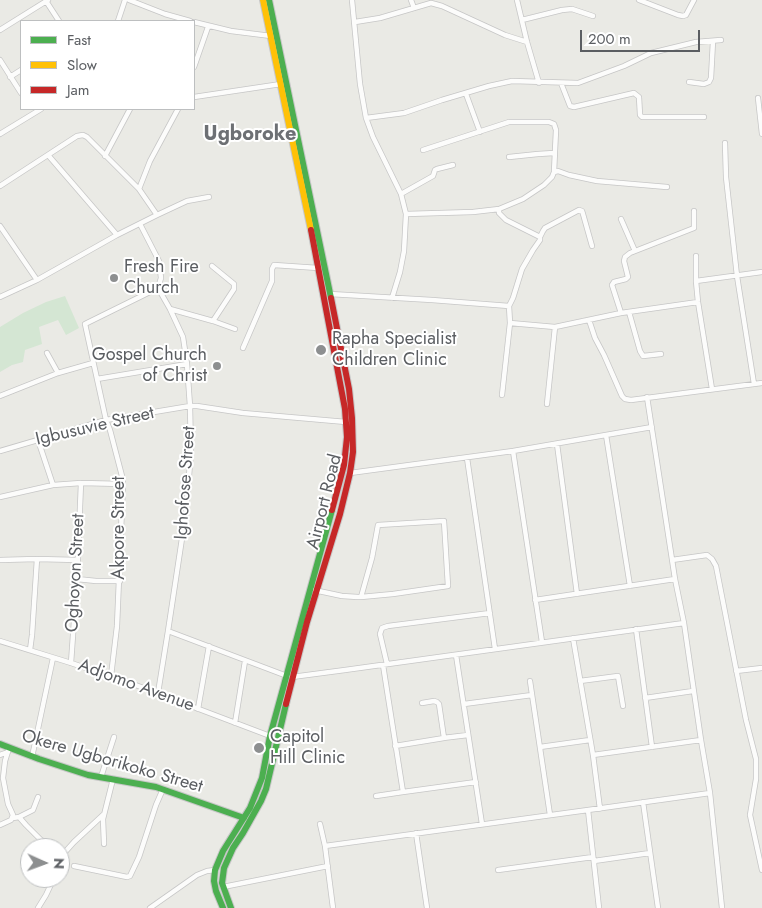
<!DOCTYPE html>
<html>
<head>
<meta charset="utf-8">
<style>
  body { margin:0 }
  #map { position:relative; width:762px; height:908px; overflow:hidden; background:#eaeae5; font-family:Jost,sans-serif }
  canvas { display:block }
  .legend { position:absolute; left:20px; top:20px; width:175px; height:90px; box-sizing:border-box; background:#fff; border:1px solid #bdbfc0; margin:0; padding:6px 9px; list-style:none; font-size:15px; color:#5b5e62 }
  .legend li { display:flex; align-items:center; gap:10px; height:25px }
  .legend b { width:25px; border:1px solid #bdbfc0 }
  .north { position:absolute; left:20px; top:838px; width:50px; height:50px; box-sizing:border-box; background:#fff; border:1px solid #bdbfc0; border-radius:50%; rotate:92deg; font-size:14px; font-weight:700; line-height:20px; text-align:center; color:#5b5e62 }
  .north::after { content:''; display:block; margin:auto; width:18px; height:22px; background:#8d8f90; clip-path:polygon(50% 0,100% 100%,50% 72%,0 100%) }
  .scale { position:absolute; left:580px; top:30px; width:120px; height:22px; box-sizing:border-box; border:2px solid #5b5e62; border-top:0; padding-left:6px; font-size:15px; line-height:18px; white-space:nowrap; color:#5b5e62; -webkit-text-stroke:4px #fff; paint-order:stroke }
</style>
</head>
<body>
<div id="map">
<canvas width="762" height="908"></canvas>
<ul class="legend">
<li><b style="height:6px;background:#4caf50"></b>Fast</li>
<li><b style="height:6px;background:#ffc107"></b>Slow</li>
<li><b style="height:6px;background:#c62828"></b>Jam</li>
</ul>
<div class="north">N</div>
<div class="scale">200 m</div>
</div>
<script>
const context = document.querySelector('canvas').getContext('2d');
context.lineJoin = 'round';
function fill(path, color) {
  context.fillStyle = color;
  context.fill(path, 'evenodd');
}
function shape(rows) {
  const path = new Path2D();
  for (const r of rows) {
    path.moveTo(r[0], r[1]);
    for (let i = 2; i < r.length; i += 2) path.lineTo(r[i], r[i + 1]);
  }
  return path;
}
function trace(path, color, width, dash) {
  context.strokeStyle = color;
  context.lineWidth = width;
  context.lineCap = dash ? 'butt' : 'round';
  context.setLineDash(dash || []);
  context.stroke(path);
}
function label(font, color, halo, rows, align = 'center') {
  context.font = font + ' Jost,sans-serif';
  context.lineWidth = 4;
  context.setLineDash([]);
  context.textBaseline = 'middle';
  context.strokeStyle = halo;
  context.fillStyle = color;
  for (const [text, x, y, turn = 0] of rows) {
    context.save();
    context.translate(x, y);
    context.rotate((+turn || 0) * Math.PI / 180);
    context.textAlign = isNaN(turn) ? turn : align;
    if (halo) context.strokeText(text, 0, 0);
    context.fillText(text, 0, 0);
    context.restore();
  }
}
fill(shape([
  [65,296,79,328,66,335,58,320,39,327,42,344,25,350,23,362,12,365,0,372,0,327,23,313,46,302]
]), '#d4e6d3');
const street = shape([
  [129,0,165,14,190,21],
  [352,0,360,84,366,118,373,137,401,194,406,214,404,251,400,272,392,298],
  [411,0,414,8],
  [517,0,527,42,539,83],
  [639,0,678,15,683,16,686,15,694,0],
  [46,1,59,21],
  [522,20,562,10,572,9,593,16],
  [118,21,125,0],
  [194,22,231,31,271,36],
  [355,22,380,18,431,3,442,6,505,35,527,42],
  [0,30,48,0],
  [0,60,21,93],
  [194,67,208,27],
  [10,77,21,70],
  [689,82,704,84,709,82,711,78,713,41],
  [561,83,570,106,574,107,634,93,639,97,640,115,642,117,704,117],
  [466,94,480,132],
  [194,97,281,84],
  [758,98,762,134],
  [366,118,404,113,442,100,489,86,512,81,578,83,624,66,651,53,696,42,721,40],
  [0,134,41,109],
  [725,143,726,177,737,276,754,384],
  [423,150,509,122,549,122,554,124,556,130,554,172],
  [48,155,117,235],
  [105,156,130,109],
  [509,157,538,154,554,153],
  [0,186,77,136,83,135,87,137,139,189],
  [401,194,433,176,435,170,437,169,453,165],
  [499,209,499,213,506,220,540,237],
  [406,214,473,212,499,209,523,199,544,185,552,177,554,172,558,171,569,175,597,181,667,187],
  [157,215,139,189,150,161,178,109],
  [621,219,635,251],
  [140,224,159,261,161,278,158,288,170,309,183,337,187,364,190,406,191,452,186,512,168,631,158,693],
  [0,226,37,280],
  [696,256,696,281,698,302,712,389],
  [696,281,762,272],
  [330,294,432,300,509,306],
  [0,297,37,280,117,235,157,215,187,201,209,197],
  [170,309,213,321,234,289,234,284,212,266],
  [629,312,640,351,643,356,661,354],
  [621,313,612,285,614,282,626,279,628,277,624,261,625,257,630,253,694,228,694,211],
  [589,320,595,338,604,355,622,396,625,399,631,400,762,383],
  [213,321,235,329],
  [510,323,555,327,621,313,698,302],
  [243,348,272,281,272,269,274,265,318,268],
  [47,353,58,373],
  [97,379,187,364],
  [502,395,510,323,509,306,513,298,522,269,533,250,540,240,540,237,543,231,545,228,579,210,582,211,583,214,592,246],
  [0,396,58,373,93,363],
  [647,397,675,579,684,623,701,740,710,793,722,908],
  [547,404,555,327],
  [606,435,630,586],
  [38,440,53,485],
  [557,444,577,594],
  [0,451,106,420,190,406,197,406,243,413,346,422],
  [513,451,542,642],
  [467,458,495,649],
  [350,473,513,451,652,427],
  [0,497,53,485,81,483,123,484],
  [0,560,37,559,78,560],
  [672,560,707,555,712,559,716,566,746,720,756,759,756,779,750,815,762,870],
  [77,579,96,581,120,581],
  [314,590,342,596,358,597,361,597,393,594,448,586,444,521,378,525,372,558,361,597],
  [535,600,675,579],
  [636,629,652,747],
  [168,631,287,676],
  [573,638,593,755,600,809],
  [0,641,71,663,125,681,270,736],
  [30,650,32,635,37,559],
  [456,655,482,824],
  [71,663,77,579,81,483],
  [387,664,380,634,382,628,388,626,490,613],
  [383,665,403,792,476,782],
  [736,671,762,668],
  [111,676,117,626,123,484,122,476,110,430,106,420,85,324,158,288],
  [292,677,345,670,684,623],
  [530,681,550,815],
  [580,681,618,676,623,706],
  [645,698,693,691],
  [464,704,532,695],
  [198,709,209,646],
  [235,723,245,661],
  [443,738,468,735],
  [395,746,444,738,439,704,437,702,434,701,422,703],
  [540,747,590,740],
  [0,755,8,752],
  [593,755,701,740],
  [32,757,53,658],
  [101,777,114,737],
  [376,796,403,792],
  [643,802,658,908],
  [588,810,599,908],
  [19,817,33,810,38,797],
  [13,818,19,817,26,825,41,840,58,848],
  [320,824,325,846,333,908],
  [0,825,11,820,13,815,8,804,3,778,5,761,9,748],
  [416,833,427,908],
  [104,844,103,819,113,779],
  [325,846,588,810,710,793],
  [594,861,650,853],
  [60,863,65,852,74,842,103,815],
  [74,866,127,877,130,876,139,857,156,805,163,789],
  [498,870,593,857],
  [223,887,328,866],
  [38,908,46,895,54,878],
  [150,908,197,875,207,871,215,870]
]);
const fast = shape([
  [269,0,331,298],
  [0,744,39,759,88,775,156,787,244,818],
  [223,908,216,891,214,881,215,870,223,851,250,808,262,778,270,736,332,510],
  [231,908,222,883,224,868,233,848,243,833,261,801,266,789,286,704]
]);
const slow = shape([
  [263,0,311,230]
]);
const jam = shape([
  [311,230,345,409,347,437,344,465,332,510],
  [286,704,307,622,340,514,350,473,353,452,352,418,349,389,331,298]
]);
trace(street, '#c6c6c6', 6);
trace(fast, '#c7c7c7', 8);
trace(slow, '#c7c7c7', 8);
trace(jam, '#c7c7c7', 8);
trace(street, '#fcfcfb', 4.5);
trace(fast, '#4caf50', 6);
trace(slow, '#ffc107', 6);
trace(jam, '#c62828', 6);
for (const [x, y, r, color] of [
  [114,278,5,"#8d8f90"],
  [321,350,6,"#8d8f90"],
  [217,366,5,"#8d8f90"],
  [259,748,6,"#8d8f90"]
]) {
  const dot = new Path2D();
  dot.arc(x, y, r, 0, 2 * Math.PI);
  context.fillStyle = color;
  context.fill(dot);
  trace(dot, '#fff', 2);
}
label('18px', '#5b5e62', '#fff', [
  ["Fresh Fire",124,268],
  ["Church",124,289],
  ["Rapha Specialist",332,340],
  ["Children Clinic",332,361],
  ["Gospel Church",207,356,"right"],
  ["of Christ",207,377,"right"],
  ["Capitol",270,738],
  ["Hill Clinic",270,759]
], 'left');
label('18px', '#5b5e62', '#fff', [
  ["Igbusuvie Street",95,427,-13],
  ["Ighofose Street",186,483,-86],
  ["Airport Road",325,502,-76],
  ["Akpore Street",120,528,-90],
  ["Oghoyon Street",76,573,-87],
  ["Adjomo Avenue",136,686,20],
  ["Okere Ugborikoko Street",112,762,16]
]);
label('bold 20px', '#6d7074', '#fff', [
  ["Ugboroke",250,135]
]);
</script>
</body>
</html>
